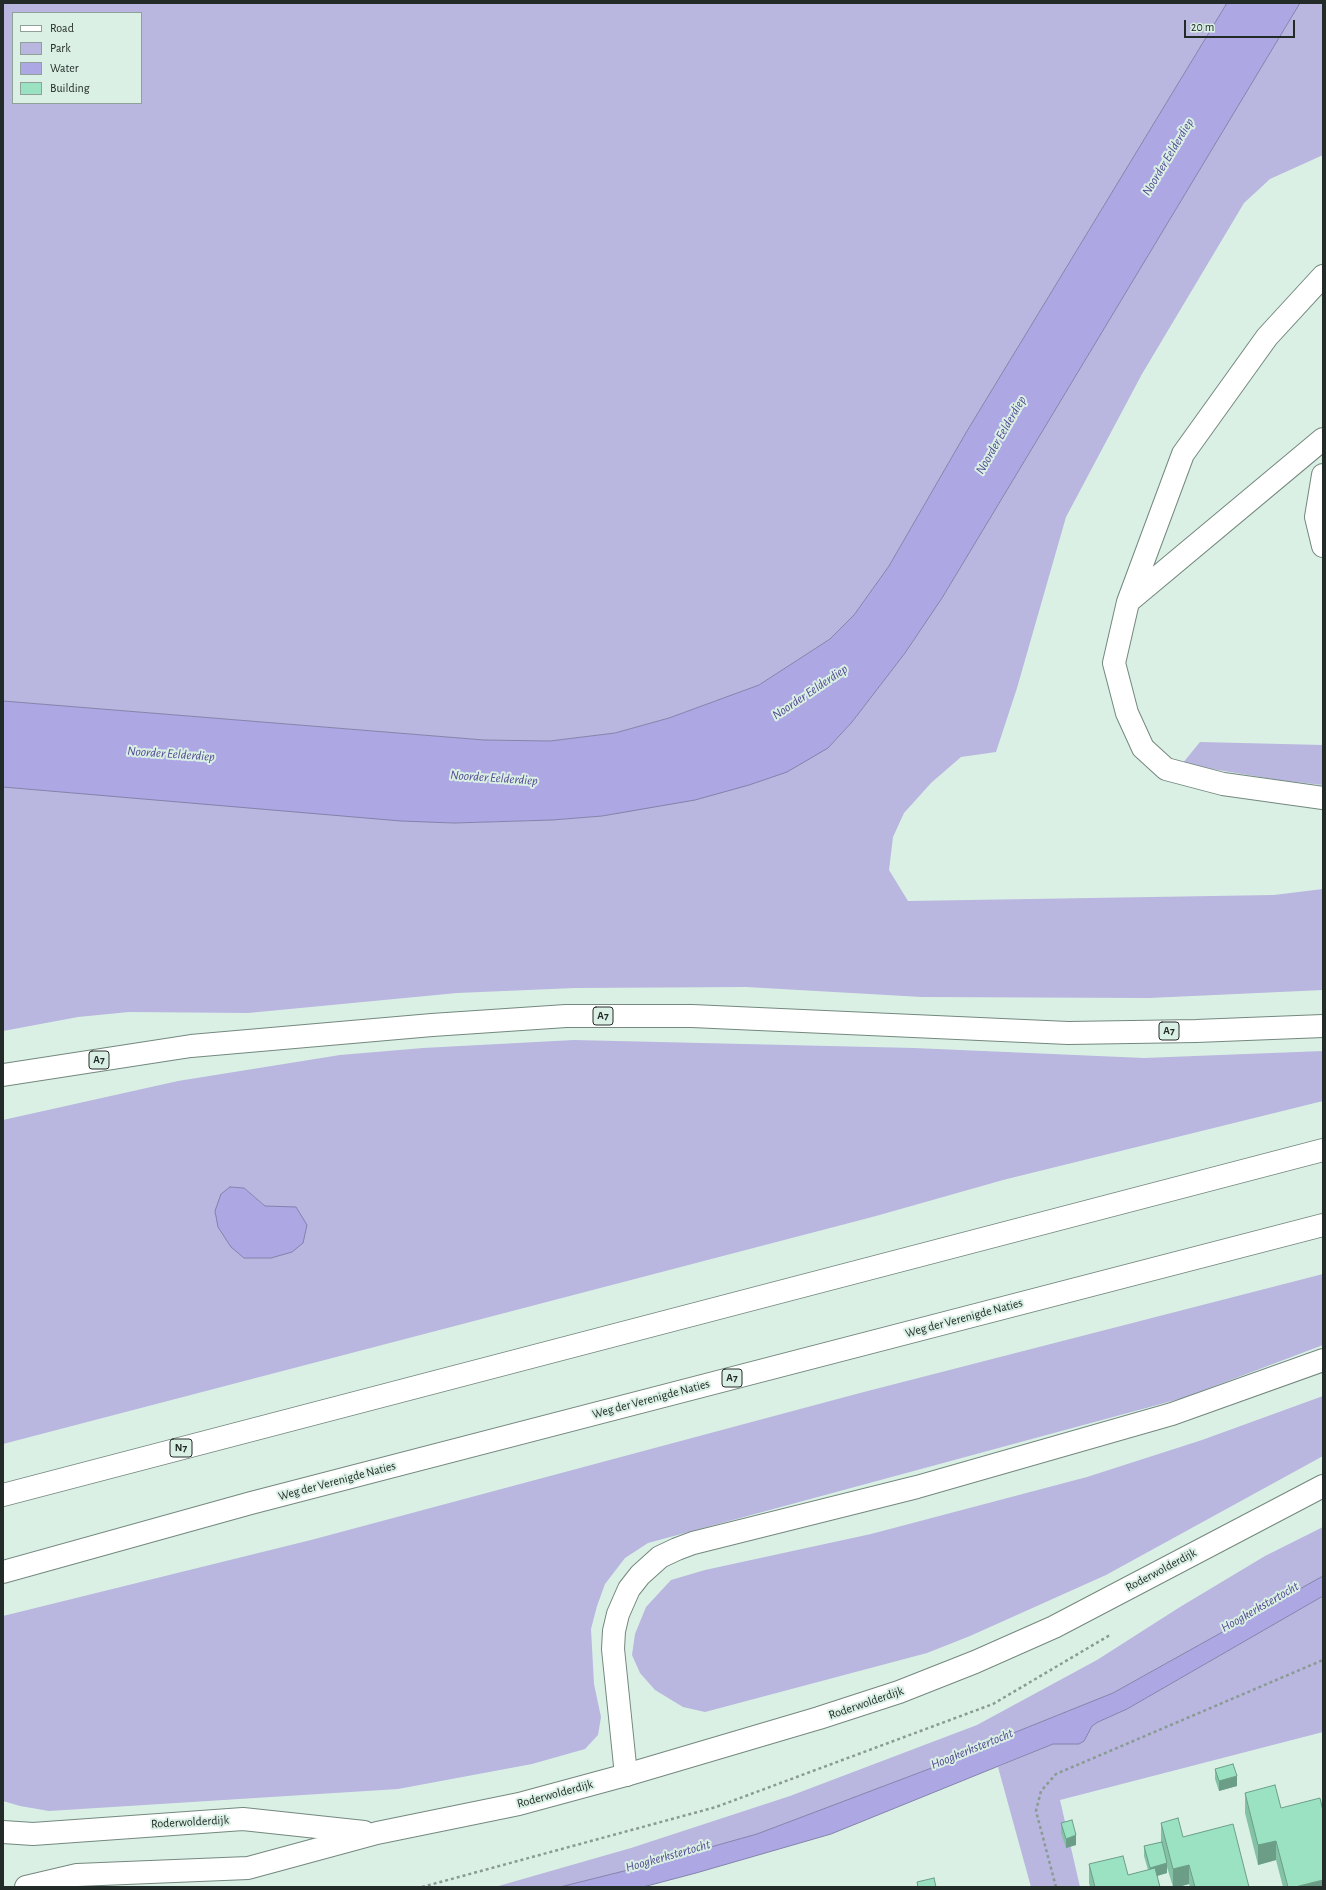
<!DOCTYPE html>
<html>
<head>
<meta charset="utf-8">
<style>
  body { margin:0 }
  #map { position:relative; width:1326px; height:1890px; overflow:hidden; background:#daf0e5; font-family:"Alegreya Sans",sans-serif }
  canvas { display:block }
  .frame { position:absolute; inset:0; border:4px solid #222b27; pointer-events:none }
  .legend { position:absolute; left:12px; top:12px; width:130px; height:92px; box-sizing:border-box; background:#daf0e5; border:1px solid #90a199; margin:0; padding:5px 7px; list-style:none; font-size:12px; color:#222b27 }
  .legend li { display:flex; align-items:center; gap:8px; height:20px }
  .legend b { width:20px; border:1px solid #90a199 }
  .scale { position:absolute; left:1184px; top:20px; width:111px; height:18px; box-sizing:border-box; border:2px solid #222b27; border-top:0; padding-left:5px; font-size:12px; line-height:14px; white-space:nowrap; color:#222b27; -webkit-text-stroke:3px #daf0e5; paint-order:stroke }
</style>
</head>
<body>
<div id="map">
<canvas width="1326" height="1890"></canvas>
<div class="frame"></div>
<ul class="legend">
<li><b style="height:5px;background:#fff"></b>Road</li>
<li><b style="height:11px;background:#b9b6df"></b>Park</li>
<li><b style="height:11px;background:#ada8e4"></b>Water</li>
<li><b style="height:11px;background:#9ae2c1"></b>Building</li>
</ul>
<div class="scale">20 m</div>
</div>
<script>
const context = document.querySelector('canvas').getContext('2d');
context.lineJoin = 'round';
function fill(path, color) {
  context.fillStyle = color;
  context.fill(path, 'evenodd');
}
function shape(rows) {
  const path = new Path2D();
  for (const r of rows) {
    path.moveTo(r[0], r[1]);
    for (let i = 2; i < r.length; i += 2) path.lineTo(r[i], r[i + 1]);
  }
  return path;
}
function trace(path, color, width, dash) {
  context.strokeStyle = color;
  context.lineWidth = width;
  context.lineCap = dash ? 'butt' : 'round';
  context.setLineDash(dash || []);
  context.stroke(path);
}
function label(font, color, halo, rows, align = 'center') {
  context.font = font + ' "Alegreya Sans",sans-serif';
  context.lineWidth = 4;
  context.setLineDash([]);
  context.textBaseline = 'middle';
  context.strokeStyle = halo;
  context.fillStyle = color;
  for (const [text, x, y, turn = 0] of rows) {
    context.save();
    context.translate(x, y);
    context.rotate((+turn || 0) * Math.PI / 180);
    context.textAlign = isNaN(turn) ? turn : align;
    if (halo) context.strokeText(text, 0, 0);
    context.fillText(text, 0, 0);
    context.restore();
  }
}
fill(shape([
  [3,3,1227,3,967,431,889,566,854,615,830,639,759,685,669,718,615,733,550,741,484,740,3,701],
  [13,13,141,13,141,103,13,103],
  [1300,3,1323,3,1323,155,1270,179,1244,203,1142,374,1066,517,1017,688,996,752,961,757,931,783,904,813,893,837,889,870,908,901,1274,895,1323,889,1323,990,1149,998,922,997,746,987,575,988,457,993,248,1013,129,1012,78,1017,3,1031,3,787,454,823,552,820,602,816,643,808,828,748,852,722,905,653,942,598],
  [1200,742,1323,745,1323,785,1278,780,1182,764],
  [574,1040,914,1048,1144,1058,1323,1051,1323,1101,1003,1180,876,1216,3,1444,3,1120,178,1081,340,1055,423,1048],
  [230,1187,244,1188,265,1206],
  [1323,1274,1323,1345,1183,1398,648,1543,625,1558,605,1584,597,1606,591,1629,594,1684,601,1717,598,1735,585,1749,532,1764,398,1789,49,1811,20,1806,3,1801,3,1616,311,1540,860,1393],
  [1323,1396,1323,1456,1106,1575,970,1636,927,1653,705,1712,683,1707,655,1690,640,1673,632,1655,635,1634,646,1607,671,1580,705,1570,871,1534,1087,1477,1202,1440],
  [1323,1527,1323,1576,1113,1693,991,1742,958,1758,757,1834,636,1868,560,1887,495,1887,631,1848,790,1796,977,1725,1097,1660,1180,1607,1265,1556],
  [1323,1596,1323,1732,1060,1800,1080,1887,1031,1887,998,1767,1053,1744,1079,1744,1084,1741,1092,1726,1098,1722,1127,1709]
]), '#b9b6df');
const water = shape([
  [1227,3,1300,3,942,598,905,653,852,722,828,748,787,772,749,785,695,800,602,816,552,820,454,823,401,821,3,787,3,701,484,740,550,741,615,733,669,718,759,685,830,639,854,615,889,566,967,431,1227,3],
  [230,1187,244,1188,265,1206,296,1207,307,1225,303,1243,292,1252,271,1258,244,1258,231,1247,218,1227,215,1211,221,1194,230,1187],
  [1323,1576,1323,1596,1127,1709,1098,1722,1092,1726,1084,1741,1079,1744,1053,1744,831,1834,696,1873,643,1887,560,1887,636,1868,757,1834,958,1758,991,1742,1113,1693,1323,1576]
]);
fill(water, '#ada8e4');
trace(water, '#8382ab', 1);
const minor = shape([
  [1323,276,1267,337,1183,454,1128,602,1114,663,1127,713,1143,748,1166,769,1223,784,1323,798],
  [1323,475,1316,517,1323,546],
  [1129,601,1323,439],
  [626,1775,819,1718,899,1692,975,1662,1054,1627,1323,1486]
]);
const major = shape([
  [3,1832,33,1834,243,1819,364,1832],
  [26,1887,77,1875,248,1868,377,1833,519,1804,626,1775]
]);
const highway = shape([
  [3,1075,191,1046,432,1025,566,1016,692,1016,1068,1033,1196,1031,1323,1026],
  [3,1495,1323,1150],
  [3,1572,251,1503,1323,1225],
  [626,1775,613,1649,614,1631,618,1614,629,1589,640,1575,660,1557,677,1549,693,1543,917,1487,1172,1414,1323,1360]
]);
trace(minor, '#74887e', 24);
trace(major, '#74887e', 24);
trace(highway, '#74887e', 24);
trace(shape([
  [422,1887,716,1807,993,1704,1110,1635],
  [1056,1887,1036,1811,1041,1791,1056,1774,1323,1660]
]), '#8a9b93', 2.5, [3, 3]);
trace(minor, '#fff', 22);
trace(major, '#fff', 22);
trace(highway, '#fff', 22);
fill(shape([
  [1215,1769,1237,1786,1219,1791,1215,1779],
  [1245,1793,1281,1808,1323,1887,1283,1887,1276,1860,1258,1865,1245,1813],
  [1061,1823,1076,1845,1066,1848,1061,1833],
  [1161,1823,1183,1837,1249,1887,1190,1887,1189,1884,1178,1887,1173,1887,1167,1867,1167,1873,1157,1876,1160,1887,1090,1887,1089,1883,1089,1864,1128,1875,1148,1870,1144,1856,1144,1846,1161,1842]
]), '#84c2a6');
fill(shape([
  [1237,1776,1237,1786,1219,1791,1219,1781],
  [1076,1835,1076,1845,1066,1848,1066,1839],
  [1276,1841,1276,1860,1258,1865,1258,1845],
  [1167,1863,1167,1873,1150,1878,1150,1868],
  [1189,1865,1189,1884,1178,1887,1173,1887,1173,1869],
  [1323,1880,1323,1887,1295,1887]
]), '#6c9e87');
const building = shape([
  [1233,1764,1237,1776,1219,1781,1215,1769,1233,1764],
  [1275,1785,1281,1808,1320,1798,1323,1811,1323,1880,1295,1887,1288,1887,1276,1841,1258,1845,1245,1793,1275,1785],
  [1178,1818,1183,1837,1233,1824,1249,1887,1195,1887,1189,1865,1173,1869,1161,1823,1178,1818],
  [1072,1820,1076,1835,1066,1839,1061,1823,1072,1820],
  [1162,1842,1167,1863,1150,1868,1144,1846,1162,1842],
  [1123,1856,1128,1875,1155,1868,1160,1887,1095,1887,1089,1864,1123,1856],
  [934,1878,936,1887,918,1887,917,1882,934,1878]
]);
fill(building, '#9ae2c1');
trace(building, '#6c9e87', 1);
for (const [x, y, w] of [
  [603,1016,20],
  [1169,1031,20],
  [99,1060,20],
  [732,1378,20],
  [181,1448,22]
]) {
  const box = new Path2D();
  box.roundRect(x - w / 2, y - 9, w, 18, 3);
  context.fillStyle = '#daf0e5';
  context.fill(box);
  trace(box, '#222b27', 1);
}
label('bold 11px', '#222b27', null, [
  ["A7",603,1016],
  ["A7",1169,1031],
  ["A7",99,1060],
  ["A7",732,1378],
  ["N7",181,1448]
]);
label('12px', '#222b27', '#daf0e5', [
  ["Weg der Verenigde Naties",964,1318,-15],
  ["Weg der Verenigde Naties",651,1399,-15],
  ["Weg der Verenigde Naties",337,1481,-15],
  ["Roderwolderdijk",1161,1570,-28],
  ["Roderwolderdijk",866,1703,-19],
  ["Roderwolderdijk",555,1794,-15],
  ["Roderwolderdijk",190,1822,-3]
]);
label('italic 13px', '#534891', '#daf0e5', [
  ["Noorder Eelderdiep",1168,157,-59],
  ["Noorder Eelderdiep",1001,435,-60],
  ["Noorder Eelderdiep",810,692,-34],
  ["Noorder Eelderdiep",171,754,4],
  ["Noorder Eelderdiep",494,778,4],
  ["Hoogkerkstertocht",1260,1607,-30],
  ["Hoogkerkstertocht",972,1749,-22],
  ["Hoogkerkstertocht",668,1856,-16]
]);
</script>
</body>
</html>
